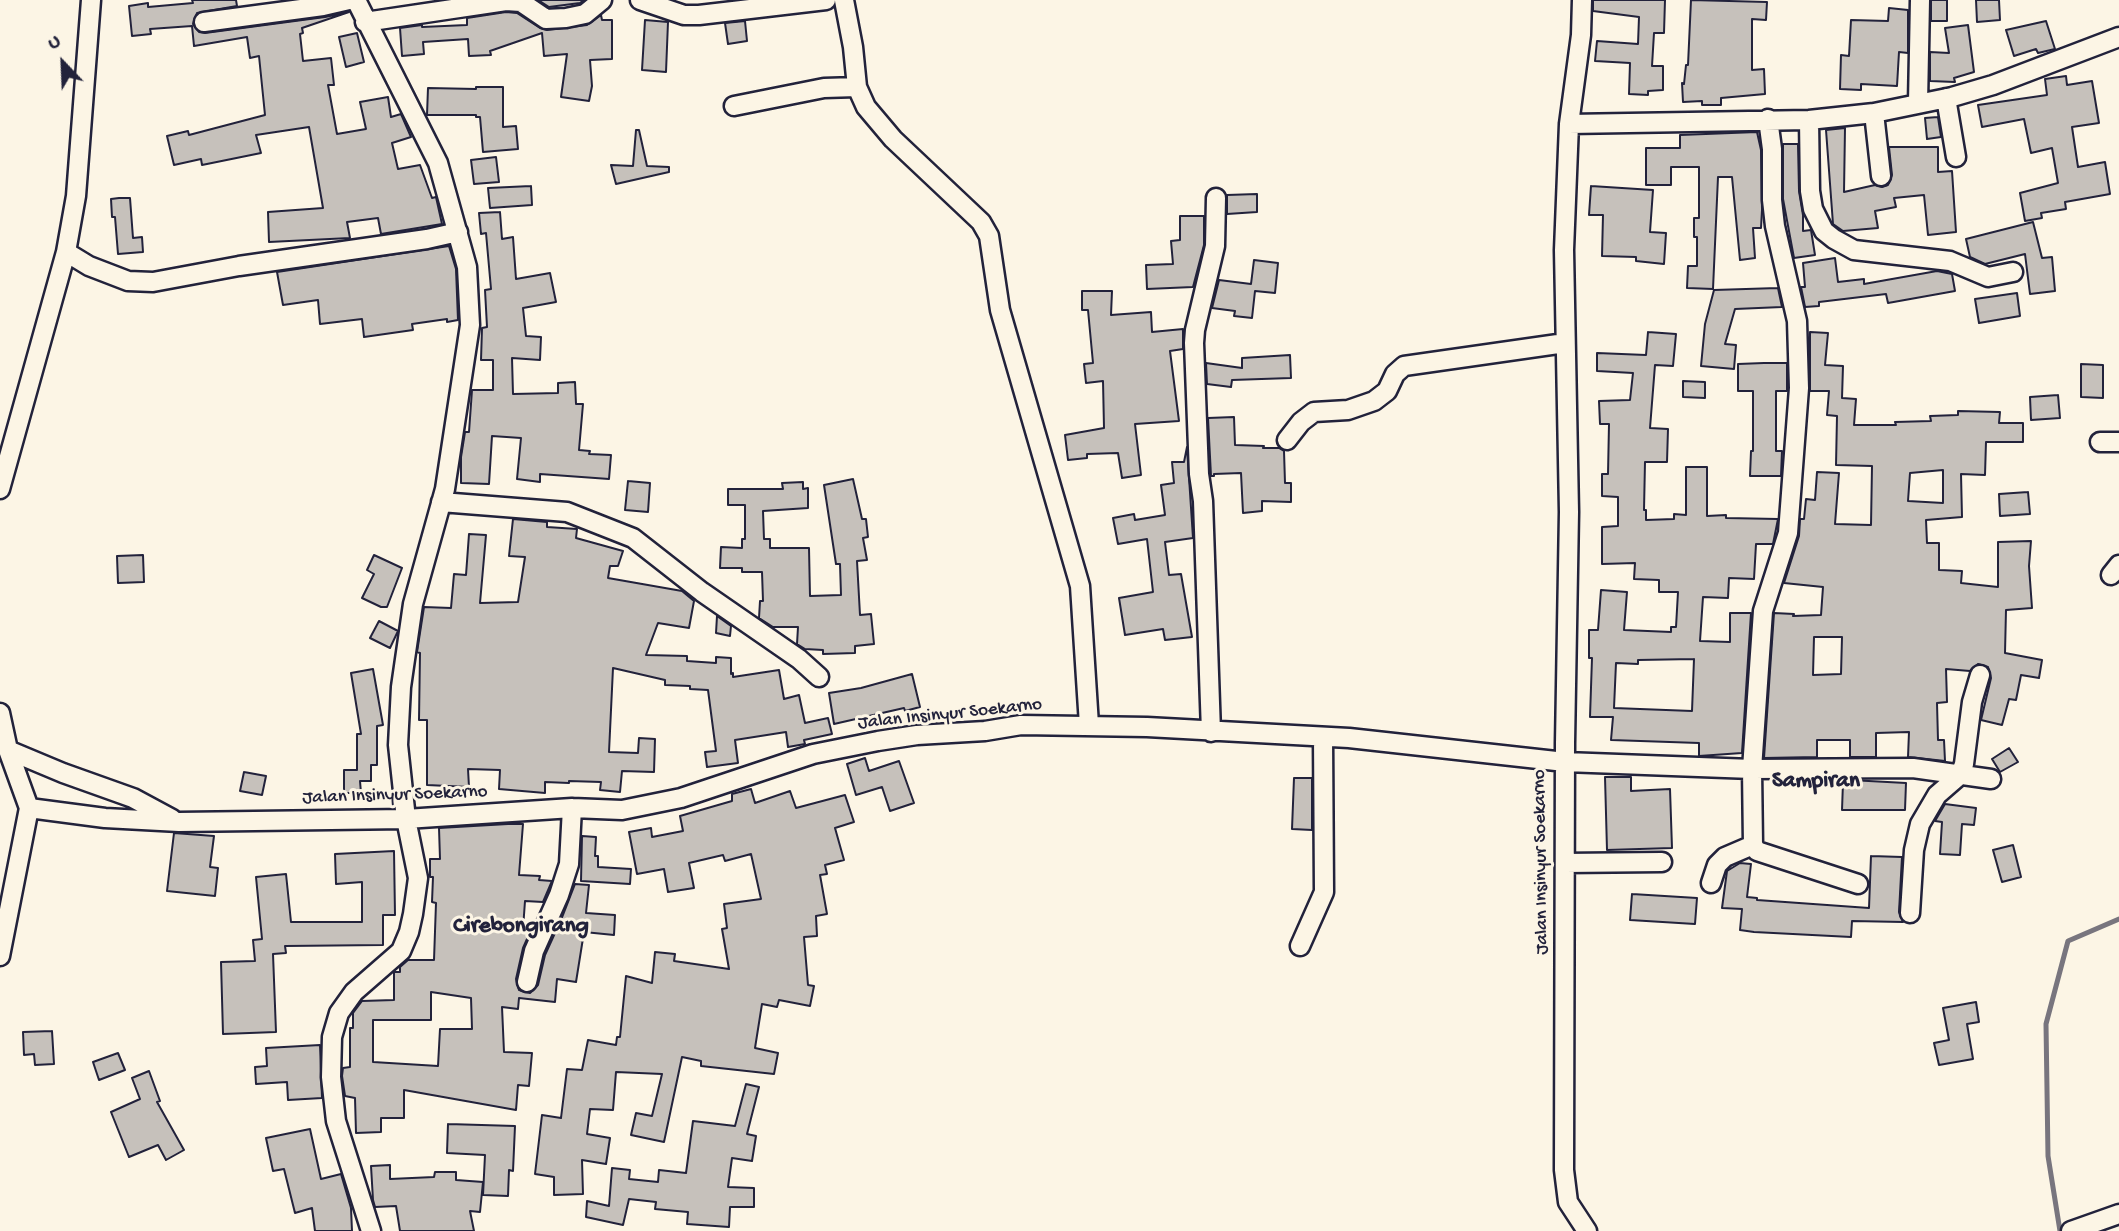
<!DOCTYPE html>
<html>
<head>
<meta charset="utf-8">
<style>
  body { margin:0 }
  #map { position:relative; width:2119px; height:1231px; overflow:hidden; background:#fcf5e5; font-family:"Gochi Hand",sans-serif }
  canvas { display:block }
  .north { position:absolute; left:28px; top:28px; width:70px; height:70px; -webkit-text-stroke:5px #fcf5e5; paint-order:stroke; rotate:337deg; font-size:19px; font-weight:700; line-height:28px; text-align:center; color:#22223b }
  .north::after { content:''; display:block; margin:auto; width:24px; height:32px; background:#22223b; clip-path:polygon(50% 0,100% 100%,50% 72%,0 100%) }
</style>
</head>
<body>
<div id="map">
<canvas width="2119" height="1231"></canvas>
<div class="north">U</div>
</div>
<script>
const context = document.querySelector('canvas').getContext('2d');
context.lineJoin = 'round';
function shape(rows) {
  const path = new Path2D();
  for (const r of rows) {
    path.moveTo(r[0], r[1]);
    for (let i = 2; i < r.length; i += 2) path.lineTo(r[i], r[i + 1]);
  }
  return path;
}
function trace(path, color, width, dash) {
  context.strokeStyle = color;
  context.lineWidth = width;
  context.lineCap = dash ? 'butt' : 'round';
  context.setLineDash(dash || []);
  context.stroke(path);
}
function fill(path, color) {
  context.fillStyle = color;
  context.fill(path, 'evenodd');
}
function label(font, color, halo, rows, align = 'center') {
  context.font = font + ' "Gochi Hand",sans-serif';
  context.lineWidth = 6;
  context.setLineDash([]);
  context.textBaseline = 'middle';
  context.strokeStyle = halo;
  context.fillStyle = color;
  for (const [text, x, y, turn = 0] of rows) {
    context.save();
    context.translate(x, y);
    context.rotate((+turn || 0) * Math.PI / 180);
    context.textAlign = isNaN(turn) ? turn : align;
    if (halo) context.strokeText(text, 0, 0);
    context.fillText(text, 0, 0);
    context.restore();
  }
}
trace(shape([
  [2060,1231,2048,1156,2046,1024,2068,941,2119,919]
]), '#78757e', 5);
const building = shape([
  [192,0,236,0,237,6,197,13,193,24,199,32,205,33,325,17,349,12,302,28,303,33,300,34,303,61,331,58,334,85,328,85,337,134,366,129,360,102,388,97,391,117,401,114,411,137,392,143,398,169,420,165,432,198,436,197,442,224,381,234,378,218,347,222,350,238,269,242,268,212,323,208,309,127,256,135,261,153,202,165,201,159,174,165,167,136,188,131,189,135,265,115,259,56,250,58,247,37,194,46,192,26,150,29,151,34,132,36,129,6,148,3,148,7,193,3,192,0],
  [538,0,584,0,580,3,549,7,538,0],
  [1593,0,1665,0,1664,33,1654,33,1652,66,1663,66,1663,90,1648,91,1648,95,1629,94,1630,63,1595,61,1597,41,1638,44,1639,17,1593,11,1593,0],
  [1691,0,1767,2,1766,20,1752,19,1752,70,1764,69,1765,94,1721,98,1721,105,1702,105,1702,101,1683,102,1682,83,1684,84,1686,65,1688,65,1691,0],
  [1931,0,1947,0,1947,21,1931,21,1931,0],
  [1976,0,1999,0,2000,20,1977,22,1976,0],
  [1889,8,1908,10,1908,53,1899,52,1897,86,1861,84,1861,90,1840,89,1841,55,1849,56,1851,20,1888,21,1889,8],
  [506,12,517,13,540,28,547,30,587,25,601,15,602,20,612,20,612,59,590,60,592,86,589,101,561,97,567,54,544,56,542,33,490,51,491,55,469,56,468,39,423,42,424,54,402,56,400,28,422,25,422,27,467,25,467,18,506,12],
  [645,20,668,22,666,72,642,70,645,20],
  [745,21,747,41,728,44,725,23,745,21],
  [2046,21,2055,49,2038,53,2036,49,2014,56,2006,30,2046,21],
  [1968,25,1974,72,1954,78,1955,82,1930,81,1930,52,1949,53,1945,28,1968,25],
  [357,33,364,62,346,67,339,37,357,33],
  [2066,76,2067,85,2092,81,2099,123,2072,127,2078,167,2105,162,2110,194,2065,202,2066,209,2041,213,2042,218,2025,221,2020,193,2058,183,2052,148,2031,153,2024,119,1982,127,1978,105,2047,95,2045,79,2066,76],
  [476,87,503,87,503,127,516,126,518,149,483,152,480,117,476,117,476,115,427,115,428,88,476,89,476,87],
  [1938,117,1941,137,1927,139,1925,118,1938,117],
  [1845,128,1844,192,1875,185,1882,187,1888,185,1892,175,1889,147,1938,147,1938,172,1952,171,1956,232,1928,235,1924,195,1894,198,1896,207,1875,211,1878,228,1843,231,1833,224,1826,130,1845,128],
  [636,130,639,130,647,166,669,167,669,172,616,184,611,165,633,166,636,130],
  [1757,132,1761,150,1762,210,1761,228,1753,228,1755,258,1740,260,1732,177,1718,177,1713,289,1687,288,1688,266,1697,266,1697,237,1694,237,1694,218,1699,218,1699,167,1671,167,1671,185,1646,185,1646,148,1680,148,1680,135,1757,132],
  [1783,144,1798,144,1799,191,1803,215,1803,231,1811,230,1815,255,1794,258,1783,199,1783,144],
  [496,157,499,182,474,184,471,160,496,157],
  [531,186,532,205,490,208,488,188,531,186],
  [1591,186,1653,190,1650,232,1666,233,1664,264,1636,261,1636,257,1602,256,1603,215,1589,215,1591,186],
  [1257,194,1257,212,1227,214,1227,195,1257,194],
  [119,198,130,198,133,238,142,237,143,252,118,254,115,217,112,217,111,199,119,198],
  [500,212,502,239,513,237,516,279,550,273,556,302,523,308,526,336,541,337,540,360,512,358,513,394,558,393,558,383,575,382,576,404,583,404,579,450,590,451,589,454,611,455,609,479,540,474,540,482,517,479,521,438,492,436,489,484,461,483,461,457,465,432,469,432,472,390,493,390,493,360,481,360,482,328,487,327,485,290,491,289,486,233,481,234,479,213,500,212],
  [1180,216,1204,216,1204,245,1193,287,1147,289,1146,265,1173,264,1171,241,1180,240,1180,216],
  [2033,222,2042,258,2052,257,2055,291,2030,294,2025,254,1985,264,1970,257,1966,239,2033,222],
  [449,246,456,269,458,320,447,322,447,319,412,324,413,330,364,337,362,319,320,324,318,300,283,305,277,272,449,246],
  [1835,258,1838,282,1864,279,1864,284,1937,271,1952,274,1955,291,1888,303,1886,294,1819,302,1819,306,1805,307,1801,287,1805,287,1803,263,1835,258],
  [1254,260,1278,263,1275,293,1255,291,1252,318,1234,316,1235,311,1212,308,1219,280,1251,284,1254,260],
  [1778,288,1782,307,1735,309,1725,344,1736,345,1734,369,1701,366,1705,324,1714,290,1778,288],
  [1082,291,1112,291,1111,315,1151,312,1152,332,1183,329,1183,349,1170,351,1179,421,1135,424,1141,475,1122,478,1118,453,1087,454,1087,458,1068,460,1065,435,1104,428,1103,381,1086,383,1084,364,1093,363,1088,310,1082,310,1082,291],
  [2017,293,2020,316,1979,323,1975,299,2017,293],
  [1648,332,1676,334,1673,366,1655,365,1650,428,1668,429,1667,462,1645,462,1644,510,1646,510,1646,520,1674,519,1674,514,1686,515,1686,467,1707,467,1707,516,1726,515,1726,518,1778,519,1773,544,1756,544,1754,579,1729,578,1728,598,1703,597,1700,641,1730,642,1730,613,1751,613,1742,753,1699,756,1699,743,1611,740,1613,717,1590,717,1592,658,1589,658,1589,630,1598,630,1601,590,1627,592,1624,630,1671,632,1671,627,1676,627,1678,592,1659,592,1659,580,1634,579,1635,563,1602,564,1602,527,1618,526,1618,497,1602,496,1602,474,1608,474,1609,424,1600,424,1599,401,1630,400,1633,373,1597,371,1597,353,1646,355,1648,332],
  [1694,659,1692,711,1614,708,1616,663,1638,664,1638,660,1694,659],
  [1810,332,1828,333,1825,365,1843,366,1842,398,1856,399,1854,425,1896,425,1895,422,1931,421,1930,416,1958,415,1958,411,2000,412,1999,423,2023,423,2023,442,1986,442,1985,475,1961,474,1962,517,1926,520,1927,543,1939,543,1939,570,1962,571,1961,583,1998,587,1998,542,2031,541,2029,566,2032,608,2006,610,2005,653,2042,660,2039,678,2021,675,2016,700,2009,699,2002,725,1981,720,1991,678,1988,667,1978,664,1970,671,1946,669,1947,702,1937,703,1938,740,1944,740,1945,761,1908,757,1909,732,1876,733,1876,757,1850,757,1850,740,1817,740,1817,757,1764,758,1774,613,1794,614,1793,616,1821,615,1823,587,1784,583,1799,536,1800,519,1804,519,1806,499,1815,500,1817,472,1839,473,1835,524,1871,525,1872,466,1836,465,1837,416,1827,415,1829,391,1810,391,1810,332],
  [1943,470,1943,503,1908,501,1910,473,1943,470],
  [1814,637,1842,637,1841,674,1813,675,1814,637],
  [1290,355,1291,378,1232,380,1231,387,1207,384,1206,363,1242,368,1242,358,1290,355],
  [1764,363,1787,363,1787,391,1776,391,1776,451,1782,451,1781,476,1750,476,1751,451,1753,451,1753,391,1738,391,1738,364,1764,363],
  [2081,364,2103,365,2103,398,2081,397,2081,364],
  [1683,381,1705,382,1705,398,1683,397,1683,381],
  [2058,395,2060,418,2031,420,2030,397,2058,395],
  [1234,417,1235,445,1264,446,1263,448,1279,448,1284,451,1285,483,1291,483,1291,502,1262,501,1262,511,1243,513,1241,473,1214,474,1214,476,1211,476,1208,418,1234,417],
  [1187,447,1193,538,1165,542,1169,575,1181,574,1192,637,1165,640,1163,629,1125,635,1119,598,1153,592,1147,539,1118,544,1113,518,1134,514,1135,520,1165,515,1161,485,1174,483,1172,462,1184,462,1187,447],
  [853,479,862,519,866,519,868,537,863,538,867,560,857,561,860,615,871,614,874,644,855,646,855,653,823,654,823,650,805,649,797,644,798,627,773,627,759,618,760,601,763,601,762,572,742,572,742,568,720,568,721,547,742,548,742,539,745,539,745,505,728,505,728,489,783,489,782,483,803,482,803,489,808,488,808,508,763,511,764,539,770,539,770,548,809,548,810,596,841,595,840,564,836,564,824,485,853,479],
  [628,481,650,483,648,512,625,510,628,481],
  [2028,492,2030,514,2000,516,1999,494,2028,492],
  [513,519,547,522,547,527,577,529,576,538,623,551,618,566,610,566,608,578,682,591,694,601,689,628,658,623,646,655,687,656,687,661,716,663,716,657,731,658,731,674,733,673,733,677,779,670,784,699,799,695,805,723,828,718,832,734,804,740,805,744,788,747,786,732,735,740,738,763,707,767,705,752,716,751,708,690,690,689,690,686,665,685,665,680,613,668,609,752,638,753,639,738,655,739,654,772,622,771,620,792,600,790,601,782,569,781,569,783,545,782,545,793,499,789,500,770,468,769,469,787,427,785,427,720,419,720,420,653,417,652,424,607,451,608,454,574,466,575,469,534,486,535,480,603,518,602,525,557,509,556,513,519],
  [143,555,144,582,118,583,117,556,143,555],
  [374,555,402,568,387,607,381,607,362,598,374,574,367,570,374,555],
  [717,616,731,626,730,636,716,633,717,616],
  [379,621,398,631,390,648,370,638,379,621],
  [373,669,383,725,377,726,377,765,371,765,371,781,360,781,361,793,344,793,344,770,357,770,357,734,361,734,351,673,373,669],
  [912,674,920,707,905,711,904,708,834,724,829,693,861,688,912,674],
  [2009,748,2018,762,2000,772,1992,759,2009,748],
  [865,758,869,771,899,761,914,803,890,811,882,787,856,795,847,764,865,758],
  [244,772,266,776,262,795,240,791,244,772],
  [1605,777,1631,777,1631,791,1670,789,1672,848,1607,850,1605,777],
  [1294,778,1312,778,1312,830,1292,829,1294,778],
  [1850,780,1906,783,1905,810,1842,810,1843,782,1850,782,1850,780],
  [751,789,755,803,790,791,796,808,845,795,854,822,835,828,844,860,825,865,827,874,820,875,827,914,816,916,817,936,804,937,808,985,814,986,810,1006,779,1000,777,1007,762,1004,755,1048,778,1053,774,1074,701,1066,701,1061,682,1057,664,1142,631,1135,636,1113,652,1116,662,1074,616,1072,613,1110,590,1109,587,1134,610,1138,606,1164,582,1160,583,1194,554,1195,554,1177,535,1174,542,1115,561,1118,567,1069,582,1070,588,1040,616,1045,617,1037,620,1037,626,976,652,983,655,952,675,954,674,961,729,969,722,929,727,928,724,904,761,899,751,854,725,861,723,855,689,863,694,888,668,892,664,869,637,874,629,832,651,828,652,837,683,831,680,816,732,801,732,794,751,789],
  [1945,804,1976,808,1974,825,1962,824,1960,855,1940,854,1942,822,1935,821,1945,804],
  [508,824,523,824,519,875,540,876,539,880,552,881,543,902,525,901,523,929,531,930,523,948,516,979,519,990,530,993,538,985,545,955,555,933,556,933,575,884,589,885,586,913,615,915,614,935,584,932,576,982,557,979,555,1002,519,998,518,1009,502,1007,504,1052,532,1053,529,1086,518,1085,516,1110,404,1090,404,1118,381,1118,381,1132,356,1133,355,1098,345,1096,342,1076,343,1068,350,1067,350,1028,353,1028,353,1013,362,1001,394,1000,394,972,400,972,400,967,408,960,434,960,436,903,432,902,433,877,430,877,430,859,440,859,439,828,508,824],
  [431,992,471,998,472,1029,440,1029,438,1066,373,1062,373,1020,431,1020,431,992],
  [174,833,214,836,210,867,218,868,215,896,167,891,174,833],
  [582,836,596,837,595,856,598,856,598,867,631,869,630,884,581,881,582,836],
  [2013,845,2021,877,2002,882,1993,850,2013,845],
  [394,851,395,915,383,915,383,945,285,946,286,953,273,954,276,1032,223,1034,221,962,255,961,253,940,262,939,256,877,286,874,291,922,362,922,362,882,336,884,335,854,394,851],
  [1871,856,1902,857,1899,912,1903,922,1852,921,1851,937,1754,932,1740,930,1742,909,1722,908,1727,871,1740,863,1751,864,1747,897,1757,898,1757,900,1869,908,1871,856],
  [1632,894,1697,898,1695,924,1630,920,1632,894],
  [1976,1002,1979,1022,1967,1024,1973,1059,1939,1065,1934,1043,1949,1040,1943,1008,1976,1002],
  [52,1031,54,1064,35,1065,34,1054,24,1055,23,1032,52,1031],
  [320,1045,322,1098,288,1100,287,1082,256,1084,255,1067,267,1066,266,1048,320,1045],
  [118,1053,125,1070,99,1080,93,1062,118,1053],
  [149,1071,160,1101,157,1102,184,1150,166,1160,158,1145,129,1157,111,1112,140,1099,132,1078,149,1071],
  [746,1084,759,1087,747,1134,756,1136,752,1161,732,1158,728,1187,754,1188,754,1207,730,1207,729,1227,687,1224,688,1212,655,1209,656,1202,629,1199,623,1225,586,1217,587,1201,609,1206,612,1168,630,1170,629,1179,658,1182,659,1170,686,1173,693,1121,735,1126,746,1084],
  [448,1124,515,1126,513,1171,509,1170,508,1196,483,1195,485,1155,447,1153,448,1124],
  [310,1129,321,1179,341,1174,351,1208,352,1231,315,1231,312,1208,295,1213,284,1169,273,1171,266,1138,310,1129],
  [390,1165,390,1179,434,1177,435,1172,456,1172,456,1180,483,1182,480,1212,470,1211,474,1231,400,1231,396,1206,375,1207,373,1200,371,1166,390,1165]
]);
fill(building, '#c6c1bb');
trace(building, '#22223b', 2);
const minor = shape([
  [356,0,438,163,467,267,470,325,445,489,413,604,401,687,398,745,406,819,418,878,413,914,409,932,401,951,354,992,339,1013,332,1037,331,1077,336,1121,371,1231],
  [640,0,684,15,699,15,826,0],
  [844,0,853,47,857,87,866,107,893,139,981,222,989,236,1000,310,1080,586,1089,725],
  [1582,0,1581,35,1569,124,1564,250,1569,512,1565,743,1564,1170,1568,1202,1587,1231],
  [204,22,323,6,349,0],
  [365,22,506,1,521,2,546,19,566,18,585,14,602,0],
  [1946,98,1956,157],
  [1918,103,1920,0],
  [734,106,824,88,857,87],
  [1874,113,1881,176],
  [1768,119,1772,149,1772,200,1775,226,1797,321,1799,388,1788,533,1763,611,1752,769,1753,845,1757,851,1858,884],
  [1809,120,1810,191,1813,209,1824,231,1834,239,1854,250,1950,261,1988,277,2013,272],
  [1569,124,1809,120,1874,113,1952,97,1993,85,2119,37],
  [66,252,89,266,128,281,153,282,239,266,427,239,458,232],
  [1287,440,1301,422,1314,412,1348,410,1374,401,1387,391,1395,374,1404,366,1565,343],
  [2100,442,2119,442],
  [0,489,66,252,76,196,91,0],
  [441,502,567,512,633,538,702,592,799,659,819,677],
  [2111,575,2119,565],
  [0,713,8,750,29,808,0,956],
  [1211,732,1203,501,1199,474,1194,343,1195,330,1215,246,1216,198],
  [8,750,63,773,133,798,172,819],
  [29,808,105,818,179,822,406,819,572,808,622,810,681,798,813,754,878,741,917,735,985,731,1021,725,1147,727,1349,738,1565,762,1752,769,1913,768,1991,779],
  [1565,863,1662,862],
  [1711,883,1717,865,1725,857,1753,845],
  [1910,913,1914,850,1920,824,1937,795,1960,775,1964,764,1972,702,1980,675],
  [1300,946,1324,892,1323,737],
  [527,982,534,951,559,895,569,864,572,808],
  [2071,1231,2119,1214]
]);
trace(minor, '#22223b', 23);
trace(minor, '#fcf5e5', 18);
label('19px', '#22223b', '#fcf5e5', [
  ["Jalan Insinyur Soekarno",950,715,-6],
  ["Jalan Insinyur Soekarno",395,796,-2],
  ["Jalan Insinyur Soekarno",1542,862,-91]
]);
label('bold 23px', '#22223b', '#fcf5e5', [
  ["Sampiran",1816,782],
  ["Cirebongirang",521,927]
]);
</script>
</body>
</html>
